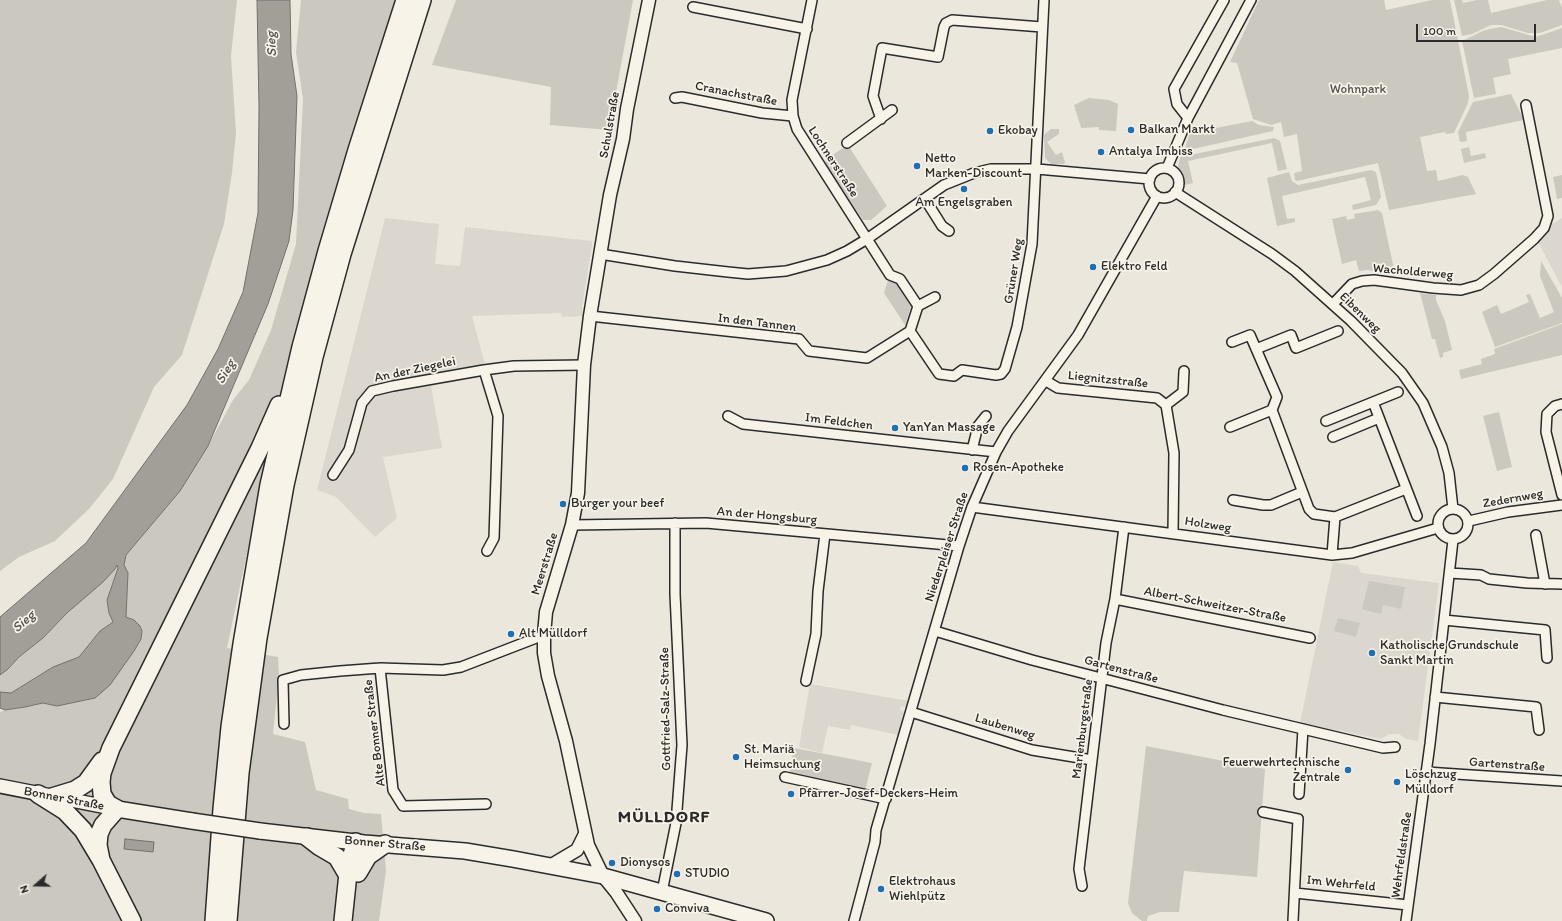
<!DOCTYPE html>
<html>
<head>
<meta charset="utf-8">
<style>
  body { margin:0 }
  #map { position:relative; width:1562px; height:921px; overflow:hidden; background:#ebe7dd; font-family:Itim,sans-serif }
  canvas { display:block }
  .north { position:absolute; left:16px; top:865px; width:40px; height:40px; -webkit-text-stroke:3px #f7f3e8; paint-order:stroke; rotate:250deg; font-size:11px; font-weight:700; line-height:16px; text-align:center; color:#2b2b2b }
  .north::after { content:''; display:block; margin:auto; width:14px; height:18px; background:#2b2b2b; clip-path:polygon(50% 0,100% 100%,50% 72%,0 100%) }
  .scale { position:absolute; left:1416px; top:24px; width:120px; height:18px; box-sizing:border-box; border:2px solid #2b2b2b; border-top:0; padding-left:5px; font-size:12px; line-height:14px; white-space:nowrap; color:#2b2b2b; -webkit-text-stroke:3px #f7f3e8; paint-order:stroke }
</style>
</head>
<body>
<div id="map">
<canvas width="1562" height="921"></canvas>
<div class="north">N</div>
<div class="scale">100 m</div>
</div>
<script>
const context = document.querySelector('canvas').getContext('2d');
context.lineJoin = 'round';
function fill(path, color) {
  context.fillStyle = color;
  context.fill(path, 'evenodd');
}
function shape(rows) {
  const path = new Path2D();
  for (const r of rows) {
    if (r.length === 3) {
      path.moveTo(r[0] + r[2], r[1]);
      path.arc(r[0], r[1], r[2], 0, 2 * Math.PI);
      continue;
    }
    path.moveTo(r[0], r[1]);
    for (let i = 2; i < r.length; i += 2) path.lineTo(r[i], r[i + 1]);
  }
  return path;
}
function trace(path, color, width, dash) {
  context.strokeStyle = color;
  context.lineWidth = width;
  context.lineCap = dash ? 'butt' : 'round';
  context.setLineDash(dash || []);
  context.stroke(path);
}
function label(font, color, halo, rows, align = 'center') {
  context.font = font + ' Itim,sans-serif';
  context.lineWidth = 3.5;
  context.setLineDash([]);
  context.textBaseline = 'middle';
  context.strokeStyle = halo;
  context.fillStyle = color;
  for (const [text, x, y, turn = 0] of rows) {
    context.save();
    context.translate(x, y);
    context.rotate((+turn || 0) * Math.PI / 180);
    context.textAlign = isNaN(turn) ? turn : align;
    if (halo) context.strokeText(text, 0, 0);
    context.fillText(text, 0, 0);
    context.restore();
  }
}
fill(shape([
  [385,218,439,224,435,264,460,266,465,227,592,241,592,245,582,307,583,316,562,317,561,313,472,316,488,376,431,386,442,448,383,457,397,518,375,537,336,497,317,490],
  [1562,218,1562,287,1538,242,1544,236,1552,224],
  [1333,562,1358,566,1361,573,1439,583,1418,741,1406,739,1399,734,1389,734,1381,739,1300,723],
  [810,684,909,701,907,707,901,706,900,710,905,712,899,735,851,725,850,730,828,726,822,753,799,747]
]), '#dbd7ce');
fill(shape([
  [0,0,237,0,231,56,236,133,232,173,224,224,182,355,154,387,113,479,89,509,55,541,19,557,0,571],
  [301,0,397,0,325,223,287,363,227,648,278,657,279,676,273,734,305,742,316,790,348,799,349,809,364,813,381,814,386,871,379,921,0,921,0,712,5,710,37,705,43,703,57,706,95,698,134,651,141,639,142,631,140,626,134,620,126,617,128,573,124,565,126,555,180,491,208,446,233,400,249,380,271,330,296,244,303,99,296,52],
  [456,0,633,0,609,130,550,125,551,87,432,65],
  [1259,0,1384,0,1386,10,1432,0,1450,0,1469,96,1468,103,1454,133,1446,134,1445,132,1420,137,1427,171,1436,170,1438,181,1463,175,1468,177,1476,194,1389,210,1378,163,1297,181,1295,180,1294,173,1302,171,1297,134,1284,137,1281,122,1271,125,1253,119,1237,63,1230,62],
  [1454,0,1462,0,1463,3,1477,0,1488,0,1491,13,1547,0,1559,0,1562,8,1562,25,1540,33,1528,33,1501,25,1491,25,1472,34,1462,36],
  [1501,27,1536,37,1562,28,1562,48,1508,59,1511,74,1493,78,1496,94,1474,98,1462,41,1485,30],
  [1511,94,1524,120,1466,132,1467,141,1460,142,1458,132,1473,102],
  [1089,98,1109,100,1118,104,1116,131,1099,130,1099,127,1081,128,1074,105],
  [1252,121,1259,125,1274,127,1273,131,1184,151,1190,133],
  [1051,129,1059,129,1059,134,1047,142,1056,155,1062,152,1065,162,1064,164,1051,164,1045,158,1044,135],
  [1274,138,1280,141,1287,169,1278,171,1272,143,1188,161,1193,183,1185,185,1178,167,1180,157],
  [848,145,887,206,871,220,863,220,825,165,826,159],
  [1469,147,1471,156,1485,153,1486,158,1464,163,1461,149],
  [1371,170,1376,172,1381,197,1376,205,1353,210,1352,205,1371,200,1365,177,1282,196,1287,219,1295,218,1295,222,1277,226,1267,178,1289,172,1292,181,1298,185],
  [1562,175,1562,198,1557,199,1553,177],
  [1378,210,1382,213,1395,274,1367,270,1359,271,1356,260,1342,264,1332,219,1346,216,1347,220,1355,218,1354,214],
  [1541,261,1562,298,1562,323,1495,347,1482,312,1497,305,1501,314,1529,302,1526,295,1530,294,1540,318,1554,312,1540,276],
  [888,280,898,283,912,303,905,325,884,293],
  [1420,293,1436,295,1436,300,1445,321,1452,350,1443,353,1443,357,1440,358,1435,339,1432,339],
  [1562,324,1562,355,1461,379,1459,370,1482,364,1481,359,1495,354,1494,349],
  [1499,412,1512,467,1497,471,1483,416],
  [115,565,117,565,118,568,107,600,109,613,113,622,100,631,80,657,53,667,11,693,0,692,0,675,8,669,19,657,43,638],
  [1369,581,1405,587,1401,609,1383,605,1381,614,1362,609],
  [1338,618,1360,623,1356,637,1334,631],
  [1146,746,1265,769,1257,877,1184,871,1179,912,1160,912,1148,916,1147,921,1142,921,1132,913,1128,903],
  [794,748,872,763,865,791,789,775]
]), '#cbc8bf');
const water = shape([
  [257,0,290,0,291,54,297,96,293,210,289,241,268,304,208,446,180,491,126,555,124,565,128,573,126,617,134,620,140,626,142,631,141,639,134,651,110,685,95,698,57,706,43,703,25,707,5,710,0,708,0,692,11,693,53,667,79,657,100,631,113,622,109,613,107,600,118,568,117,565,115,569,103,582,67,613,43,638,19,657,8,669,0,675,0,617,86,543,187,405,218,349,243,292,258,213,259,107,257,0],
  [125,839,154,842,153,852,124,849,125,839]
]);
fill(water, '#a29f98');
trace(water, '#72716c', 1);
const minor = shape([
  [812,0,792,100,793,116,797,129,890,275,900,279,918,306,910,331,939,374,954,376,962,370,996,375,1001,374,1005,369,1017,327,1032,244,1044,0],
  [693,7,807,29],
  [675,98,682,97,762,113,793,116],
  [1188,118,1177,104,1174,89,1224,0],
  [881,119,873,96,882,48,938,57,944,27,946,23,952,20,1042,27],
  [847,143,892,110],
  [1167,168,1188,118,1251,0],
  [1164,183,15],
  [1175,192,1272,254,1295,271,1351,321,1402,373,1423,403,1442,447,1449,473,1453,509],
  [925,199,942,226,949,231],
  [600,254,675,266,728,272,748,274,786,271,827,260,847,251,867,239,944,185,974,173,991,169,1037,169,1150,179],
  [1333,304,1352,284,1362,281,1374,280,1433,288,1461,290,1479,285,1494,274,1534,239,1544,228,1548,216,1526,105],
  [918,306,935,297],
  [590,316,799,339,809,351,867,358,910,331],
  [1232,342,1250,335,1277,397,1272,410,1309,509,1314,514,1335,517,1332,555],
  [1256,349,1291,335,1296,348,1338,331],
  [484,370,498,416,494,538,487,551],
  [1046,381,1058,388,1157,398,1166,405],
  [1373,402,1417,516],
  [1562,404,1555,406,1547,414,1546,432,1562,495],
  [728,416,743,424,996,452],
  [1326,421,1398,392],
  [1230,427,1272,410],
  [1333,437,1379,418],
  [972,450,978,426,986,416],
  [333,475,349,450,362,403,372,391,393,386,484,370,514,366,584,365],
  [1233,500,1263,505,1271,505,1302,492],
  [972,507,1332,555,1352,553,1438,528],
  [1453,524,15],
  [1335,517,1406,489],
  [1469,521,1508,512,1562,505],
  [572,525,706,523,959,546],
  [1173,533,1174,453,1166,405,1183,392,1184,371],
  [1536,535,1545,584],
  [1450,573,1481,575,1489,579,1527,583,1562,584],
  [1115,599,1310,638],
  [1444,620,1545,630,1547,658],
  [935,631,1032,660,1223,710,1383,748,1395,747],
  [380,668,393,790,403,806,486,804],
  [806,681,816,634,818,591,825,534],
  [1435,697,1536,707,1539,730],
  [911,712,1032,750,1092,760],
  [284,724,283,680,301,675,340,671,380,668,443,670,461,667,544,635],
  [1426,772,1562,781],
  [785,777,886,799],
  [1299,794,1303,729],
  [1263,812,1298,819,1293,921],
  [1082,886,1079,869,1106,643,1115,599,1124,527],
  [662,892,676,823,682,745,675,594,675,523],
  [1295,893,1408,905],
  [854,921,875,842,876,830,959,546,972,507,996,452,1008,431,1078,335,1157,196],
  [1406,921,1430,744,1453,540]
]);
const tertiary = shape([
  [550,866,577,850,585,834],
  [635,921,616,892,603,876,588,845,566,741,548,676,544,653,544,635,546,612,572,525,578,493,584,365,590,316,610,195,623,139,627,109,649,0]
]);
const secondary = shape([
  [0,786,117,809]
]);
const primary = shape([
  [117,809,192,821],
  [260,831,364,843,465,851,513,859,603,876,766,921]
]);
const motorway = shape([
  [38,794,65,811,83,830,101,860,132,921],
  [52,797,75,790,86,783,102,761],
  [307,837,320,847,337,857,347,874],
  [101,860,98,845,99,834,103,825,117,809,108,804,102,794,101,782,102,773,111,748,260,448,279,405],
  [358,873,368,856,385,844],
  [214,921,222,809,230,727,242,644,269,485,301,347,327,251,357,150,405,0],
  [228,921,240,773,258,638,285,485,314,357,342,254,422,0],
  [343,921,349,864,356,842]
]);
trace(minor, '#2b2b2b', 12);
trace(tertiary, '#2b2b2b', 15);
trace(secondary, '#2b2b2b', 16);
trace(primary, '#2b2b2b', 18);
trace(motorway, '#2b2b2b', 20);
trace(minor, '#f7f3e8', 9);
trace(tertiary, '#f7f3e8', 12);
trace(secondary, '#f7f3e8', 13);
trace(primary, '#f7f3e8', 15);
trace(motorway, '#f7f3e8', 17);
const primaryBridge = shape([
  [192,821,260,831]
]);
trace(primaryBridge, '#2b2b2b', 18, []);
trace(primaryBridge, '#f7f3e8', 15);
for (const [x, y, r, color] of [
  [1131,130,4,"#1f6fb2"],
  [990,131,4,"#1f6fb2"],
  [1101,152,4,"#1f6fb2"],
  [917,166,4,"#1f6fb2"],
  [964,189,4,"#1f6fb2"],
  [1093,267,4,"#1f6fb2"],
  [895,428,4,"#1f6fb2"],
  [965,468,4,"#1f6fb2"],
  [563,504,4,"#1f6fb2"],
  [511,634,4,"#1f6fb2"],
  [1372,653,4,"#1f6fb2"],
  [736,757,4,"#1f6fb2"],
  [1348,770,4,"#1f6fb2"],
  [1397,782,4,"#1f6fb2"],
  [791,794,4,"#1f6fb2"],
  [612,863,4,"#1f6fb2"],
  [677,874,4,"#1f6fb2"],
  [881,889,4,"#1f6fb2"],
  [657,909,4,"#1f6fb2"]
]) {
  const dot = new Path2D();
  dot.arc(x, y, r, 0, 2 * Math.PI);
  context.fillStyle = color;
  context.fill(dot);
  trace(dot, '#f7f3e8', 1.5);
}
label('13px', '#535250', '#f7f3e8', [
  ["Wohnpark",1358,90]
]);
label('13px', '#2b2b2b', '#f7f3e8', [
  ["Cranachstraße",736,94,11],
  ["Schulstraße",610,125,-80],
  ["Lochnerstraße",833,162,57],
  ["Grüner Weg",1014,271,-81],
  ["Wacholderweg",1413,272,5],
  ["Eibenweg",1360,313,44],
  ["In den Tannen",757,323,7],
  ["An der Ziegelei",415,370,-12],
  ["Liegnitzstraße",1108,380,6],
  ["Im Feldchen",839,422,7],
  ["Zedernweg",1513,499,-10],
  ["An der Hongsburg",767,516,5],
  ["Holzweg",1208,525,9],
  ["Niederpleiser Straße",947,547,-72],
  ["Meerstraße",545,564,-73],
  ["Albert-Schweitzer-Straße",1215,605,11],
  ["Gartenstraße",1121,670,15],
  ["Gottfried-Salz-Straße",666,709,-91],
  ["Laubenweg",1005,727,17],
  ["Marienburgstraße",1083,729,-83],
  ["Alte Bonner Straße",375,733,-97],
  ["Gartenstraße",1507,765,4],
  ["Bonner Straße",64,799,11],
  ["Bonner Straße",385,844,5],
  ["Wehrfeldstraße",1402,855,-82],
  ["Im Wehrfeld",1341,884,6]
]);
label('13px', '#2b2b2b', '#f7f3e8', [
  ["Balkan Markt",1139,130],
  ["Ekobay",998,131],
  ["Antalya Imbiss",1109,152],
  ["Netto",925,159],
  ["Marken-Discount",925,174],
  ["Am Engelsgraben",964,203,"center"],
  ["Elektro Feld",1101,267],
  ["YanYan Massage",903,428],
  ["Rosen-Apotheke",973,468],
  ["Burger your beef",571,504],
  ["Alt Mülldorf",519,634],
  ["Katholische Grundschule",1380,646],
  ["Sankt Martin",1380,661],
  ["St. Mariä",744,750],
  ["Heimsuchung",744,765],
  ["Feuerwehrtechnische",1340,763,"right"],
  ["Zentrale",1340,778,"right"],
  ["Löschzug",1405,775],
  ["Mülldorf",1405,790],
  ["Pfarrer-Josef-Deckers-Heim",799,794],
  ["Dionysos",620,863],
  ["STUDIO",685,874],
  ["Elektrohaus",889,882],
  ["Wiehlpütz",889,897],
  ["Conviva",665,909]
], 'left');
label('italic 14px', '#555451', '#f7f3e8', [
  ["Sieg",272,44,-93],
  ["Sieg",226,372,-59],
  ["Sieg",24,622,-42]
]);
context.letterSpacing = '1px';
label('bold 17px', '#2b2b2b', '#f7f3e8', [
  ["MÜLLDORF",664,818]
]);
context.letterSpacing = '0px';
</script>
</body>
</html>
